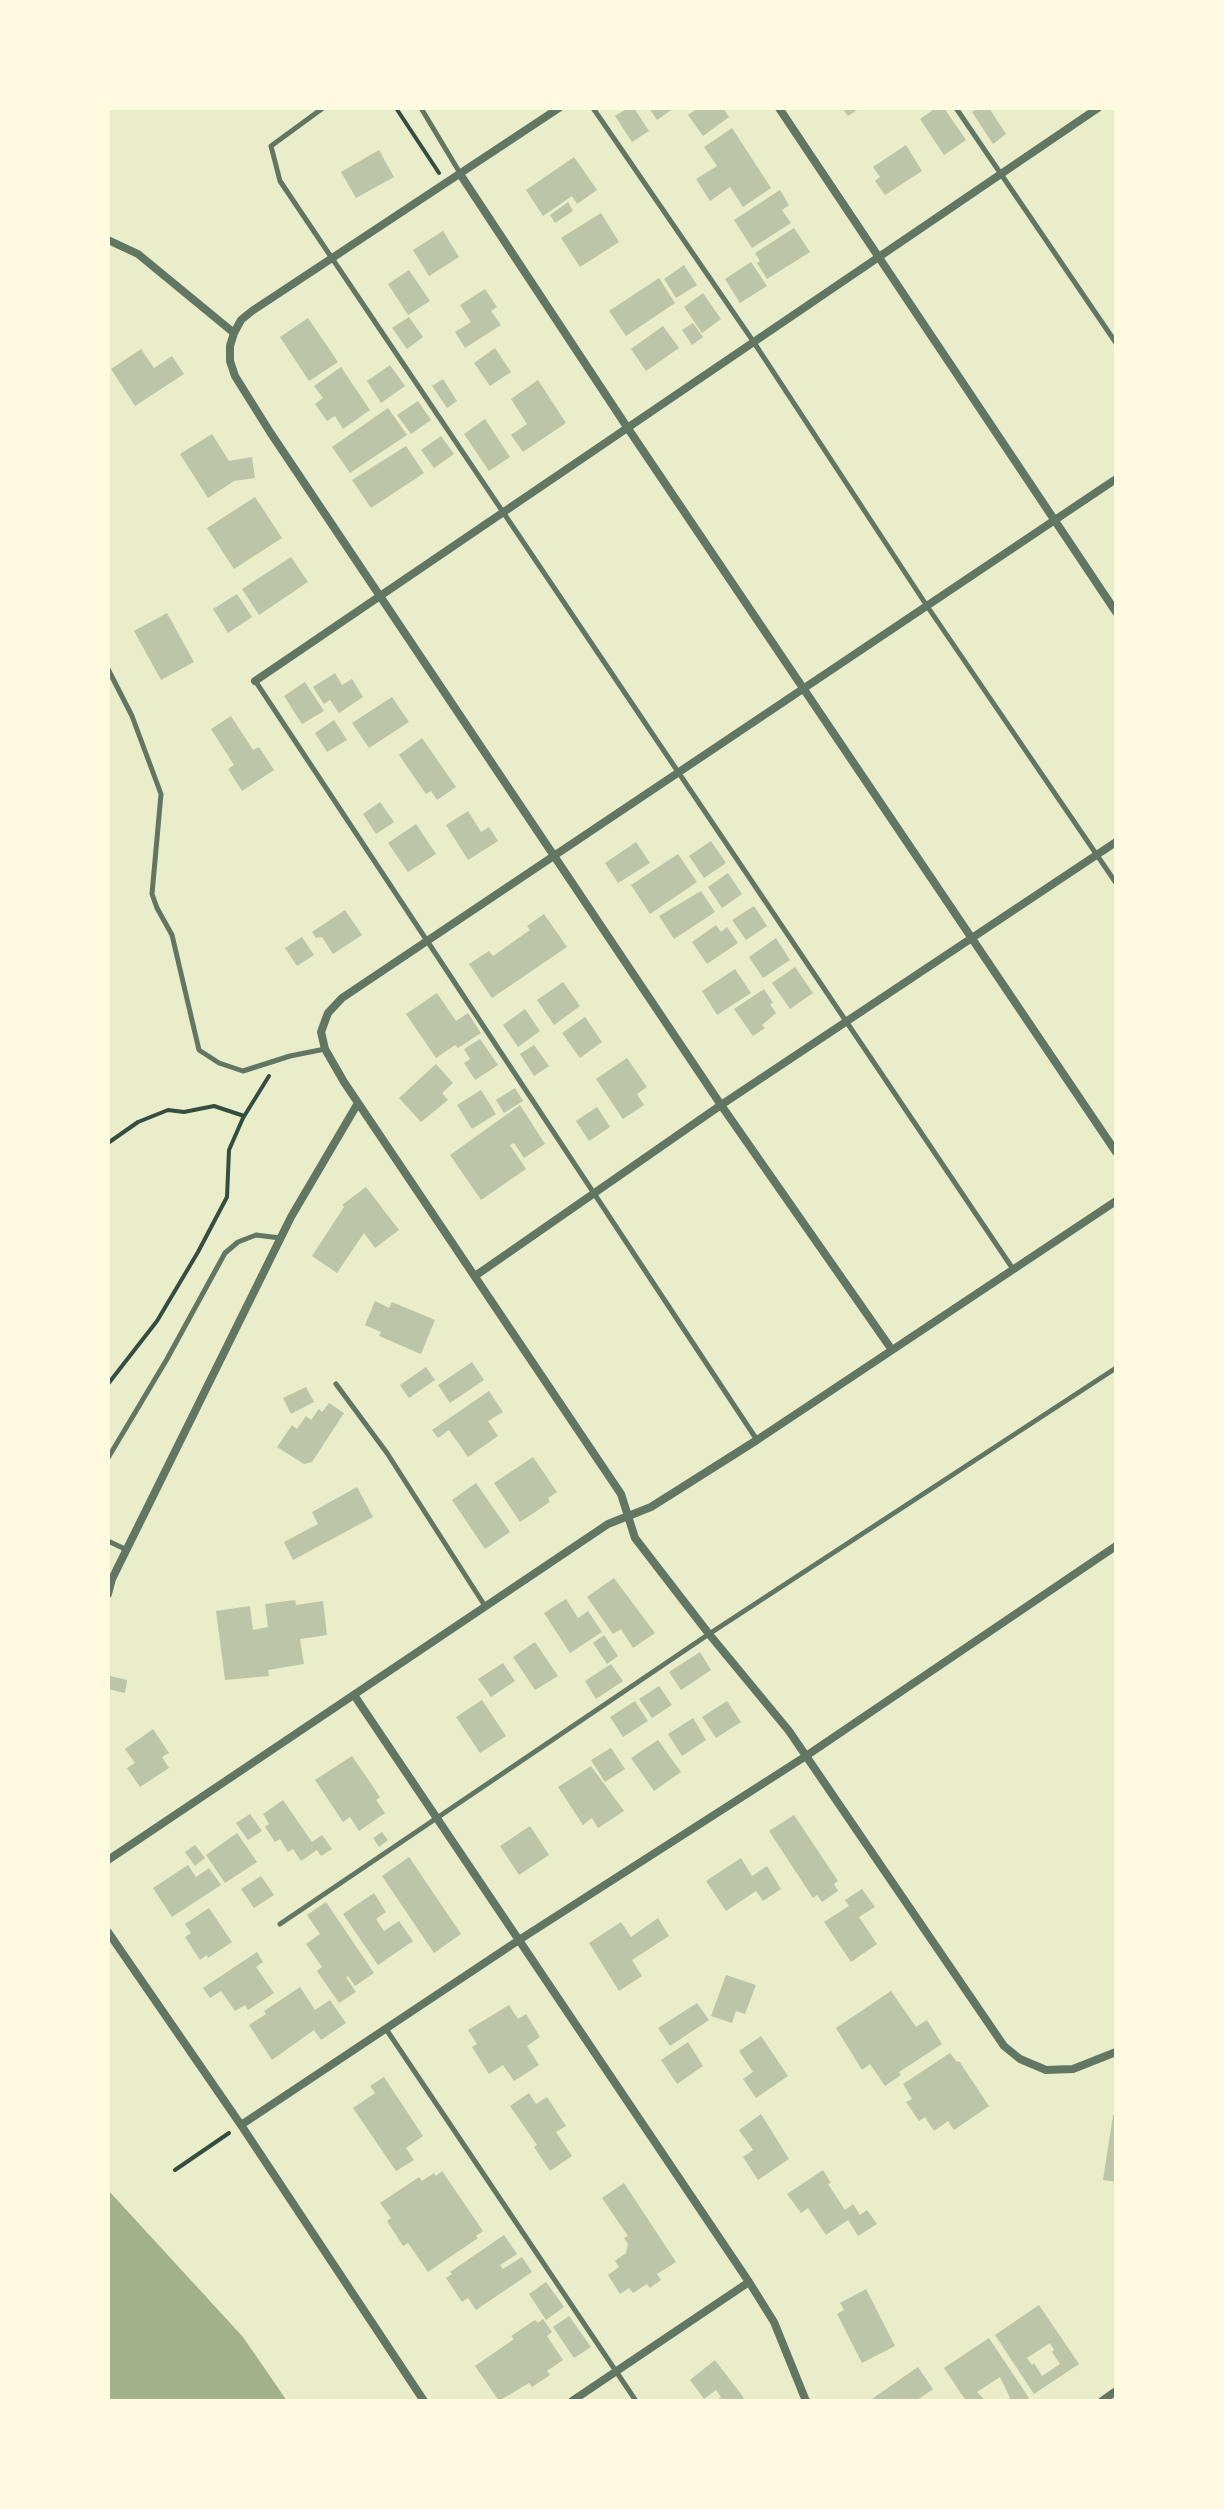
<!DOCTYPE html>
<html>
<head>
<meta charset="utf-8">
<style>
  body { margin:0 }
  #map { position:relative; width:1224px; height:2509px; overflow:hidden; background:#e9edc9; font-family:"Space Grotesk",sans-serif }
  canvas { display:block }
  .frame { position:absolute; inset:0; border:110px solid #fefae0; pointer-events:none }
</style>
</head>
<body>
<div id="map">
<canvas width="1224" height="2509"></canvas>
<div class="frame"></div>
</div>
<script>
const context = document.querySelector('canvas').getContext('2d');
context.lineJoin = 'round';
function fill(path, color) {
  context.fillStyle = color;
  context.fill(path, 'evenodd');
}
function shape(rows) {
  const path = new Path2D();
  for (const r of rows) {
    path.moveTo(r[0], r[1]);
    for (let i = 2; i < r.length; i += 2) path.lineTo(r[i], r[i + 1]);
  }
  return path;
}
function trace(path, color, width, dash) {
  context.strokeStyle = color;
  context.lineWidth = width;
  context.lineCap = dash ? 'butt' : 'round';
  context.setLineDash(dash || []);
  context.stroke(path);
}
fill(shape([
  [108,2190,243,2337,287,2401,108,2401]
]), '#a3b18a');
fill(shape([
  [628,108,634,108,649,131,632,142,615,116],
  [649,108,674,108,657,120],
  [698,108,723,108,729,117,703,136,688,115],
  [842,108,860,108,848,116],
  [936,108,944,108,966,140,944,155,920,119],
  [978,108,989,108,1006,134,993,144,972,112],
  [732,128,771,188,743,207,730,187,710,201,696,179,717,166,704,147],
  [906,145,922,171,885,195,875,181,880,177,873,167],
  [379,150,394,177,356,198,341,172],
  [574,157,597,190,577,204,572,196,543,216,526,190],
  [780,190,789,205,782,210,791,223,752,248,734,220],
  [568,202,573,211,555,223,550,215],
  [601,213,619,242,580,267,561,238],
  [794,228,810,252,767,279,757,263,760,261,755,253],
  [443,231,459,257,429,276,413,250],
  [751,262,767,286,740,303,725,279],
  [684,265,697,285,676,298,664,279],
  [409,270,430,301,408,315,388,284],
  [659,278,675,303,626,336,609,311],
  [485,289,497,307,491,311,501,325,465,348,455,332,471,322,460,305],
  [703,293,721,319,702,333,684,307],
  [409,317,423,337,407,349,392,328],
  [308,318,338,362,309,381,280,337],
  [693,323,703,337,692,345,682,330],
  [663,326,679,348,646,371,631,349],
  [495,348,511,372,490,386,474,363],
  [141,349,154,368,172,356,184,374,135,406,111,369],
  [390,365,405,386,381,403,367,381],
  [341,367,370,410,343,429,335,416,327,421,315,404,323,398,314,386],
  [443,379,457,401,447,408,432,386],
  [538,380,566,423,523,452,511,435,527,424,511,399],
  [418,401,431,420,411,434,397,415],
  [388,408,407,435,350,473,332,447],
  [485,419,510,457,489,471,464,434],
  [212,434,229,461,252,457,255,478,234,481,208,498,180,454],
  [441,436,454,454,434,468,421,450],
  [406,446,424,473,371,508,352,480],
  [255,497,282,538,234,569,207,528],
  [291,557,308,582,259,615,242,589],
  [237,594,252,617,228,633,213,609],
  [167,613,194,662,161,680,134,631],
  [335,673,342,685,352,679,363,697,339,713,330,700,324,704,313,687],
  [305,682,324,711,302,724,284,696],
  [392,697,409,722,369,748,352,723],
  [231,716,253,750,259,747,274,770,242,791,228,769,234,765,211,729],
  [334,720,347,740,327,752,315,733],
  [422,738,456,787,437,800,431,791,426,794,399,755],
  [380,802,394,822,376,834,363,814],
  [468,811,481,832,489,827,498,841,468,860,446,825],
  [416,824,436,854,408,872,388,843],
  [711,841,726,863,704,878,689,856],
  [636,842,650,863,618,883,605,863],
  [678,854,697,882,650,914,631,885],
  [728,873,742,894,722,908,708,887],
  [701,891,715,912,674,939,659,916],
  [754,906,767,926,746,940,732,920],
  [345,910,362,935,333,954,322,937,316,938,312,932],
  [544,914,567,947,492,998,469,964,489,951,493,956,530,930,527,926],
  [716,925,721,932,727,927,738,943,707,964,692,942],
  [302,937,314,955,297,966,285,948],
  [776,938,790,960,763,978,749,957],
  [795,967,813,993,790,1009,772,983],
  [735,969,751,993,717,1015,702,991],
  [563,982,580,1006,554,1025,537,1000],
  [764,989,773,1003,770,1004,776,1013,762,1025,765,1028,753,1036,734,1009],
  [437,993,456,1021,468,1013,481,1033,458,1048,455,1045,436,1058,406,1014],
  [525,1009,540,1031,518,1047,503,1025],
  [585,1017,602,1042,580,1058,562,1033],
  [480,1039,498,1065,475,1080,464,1063,470,1059,464,1049],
  [534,1045,549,1066,534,1076,520,1054],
  [627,1058,647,1087,637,1094,644,1105,623,1119,596,1079],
  [436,1064,453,1083,442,1093,448,1100,421,1122,399,1098],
  [515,1088,523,1101,504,1113,496,1100],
  [481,1090,496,1114,472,1129,457,1105],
  [520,1105,545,1144,524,1158,514,1143,510,1145,526,1169,481,1200,450,1155],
  [597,1107,610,1127,589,1141,576,1121],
  [366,1187,399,1230,375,1248,364,1233,337,1273,312,1256,344,1207,342,1205],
  [375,1301,389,1308,392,1302,435,1320,421,1354,379,1336,381,1332,365,1325],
  [472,1362,484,1380,450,1403,438,1385],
  [426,1367,435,1380,409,1398,400,1385],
  [306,1387,314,1402,291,1414,283,1398],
  [489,1391,503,1412,488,1421,498,1436,468,1457,449,1430,438,1438,432,1430],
  [329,1403,344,1413,312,1462,304,1464,277,1447,292,1425,297,1429,306,1416,311,1420,319,1409,322,1412],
  [533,1457,557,1492,548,1498,550,1502,520,1522,494,1483],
  [476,1483,510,1532,485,1549,452,1500],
  [357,1487,373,1517,293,1560,284,1542,318,1524,312,1512],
  [614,1578,655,1633,633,1648,621,1629,613,1634,587,1597],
  [566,1599,578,1618,588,1611,602,1632,570,1653,544,1613],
  [295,1600,296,1605,323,1601,327,1635,300,1639,304,1664,268,1670,269,1676,225,1680,216,1611,250,1606,253,1630,268,1627,265,1604],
  [604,1635,618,1656,607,1664,593,1643],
  [535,1642,558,1676,535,1690,513,1657],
  [700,1652,711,1670,681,1690,669,1672],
  [503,1663,515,1681,491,1697,478,1679],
  [611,1664,623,1681,596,1699,585,1681],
  [110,1676,127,1680,125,1693,108,1689],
  [659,1686,672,1705,652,1718,639,1699],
  [482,1700,506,1736,480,1753,456,1717],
  [635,1701,648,1721,623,1737,610,1717],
  [727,1701,741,1722,716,1738,702,1717],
  [693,1718,706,1740,682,1756,668,1734],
  [153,1729,169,1753,162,1757,169,1768,140,1787,127,1768,135,1763,125,1749],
  [658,1740,681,1772,654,1791,631,1758],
  [611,1748,625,1769,605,1782,591,1760],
  [352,1756,380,1797,376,1800,385,1813,359,1831,350,1817,343,1822,315,1780],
  [591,1766,624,1811,598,1828,592,1818,583,1825,558,1787],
  [283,1800,312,1842,322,1835,332,1849,321,1856,317,1850,301,1861,293,1849,288,1852,280,1839,275,1842,265,1827,269,1824,263,1814],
  [250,1814,262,1831,248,1840,236,1823],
  [794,1815,838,1881,834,1884,838,1891,822,1902,817,1895,813,1898,769,1831],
  [530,1826,549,1855,519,1875,500,1846],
  [382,1832,388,1840,379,1847,373,1838],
  [237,1833,257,1862,225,1883,206,1855],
  [195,1845,205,1858,195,1866,185,1852],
  [409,1857,461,1934,434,1953,382,1876],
  [741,1858,752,1876,767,1866,781,1889,763,1901,756,1891,726,1911,706,1881],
  [188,1865,196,1877,209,1868,221,1885,172,1917,153,1888],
  [261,1876,274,1895,254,1908,241,1889],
  [862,1889,875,1907,859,1917,877,1944,851,1962,824,1922,849,1906,845,1900],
  [374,1893,386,1912,376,1919,384,1931,399,1921,413,1941,378,1965,343,1914],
  [326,1902,374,1973,355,1986,348,1976,346,1977,356,1992,339,2003,317,1971,322,1967,306,1944,320,1934,307,1915],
  [209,1908,232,1942,208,1958,207,1955,200,1960,185,1937,191,1933,185,1924],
  [658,1918,669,1936,632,1960,642,1976,619,1991,589,1943,621,1922,631,1937],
  [257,1952,263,1962,256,1967,274,1993,248,2010,245,2005,235,2011,221,1991,210,1998,203,1988],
  [726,1975,756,1985,745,2014,736,2011,732,2023,711,2016],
  [300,1987,315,2010,330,2000,346,2023,321,2040,314,2030,272,2060,249,2025,266,2014,264,2011],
  [891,1991,916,2027,927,2020,942,2044,899,2072,901,2075,885,2086,870,2064,862,2070,836,2028],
  [697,2003,709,2020,670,2046,658,2028],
  [509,2005,518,2019,526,2014,540,2037,527,2046,539,2065,514,2081,503,2065,489,2074,472,2047,477,2044,468,2030],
  [761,2036,788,2076,756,2098,743,2079,753,2072,739,2051],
  [688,2042,703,2066,677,2084,661,2060],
  [950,2053,957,2062,959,2061,989,2106,954,2130,948,2121,934,2131,925,2117,919,2121,906,2102,912,2099,903,2084],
  [384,2077,423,2136,406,2148,414,2160,396,2171,353,2108,375,2093,370,2086],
  [529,2093,536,2104,547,2097,566,2126,556,2132,572,2156,550,2171,534,2147,537,2145,510,2106],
  [761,2114,789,2159,758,2180,743,2157,753,2150,739,2130],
  [1113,2115,1116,2115,1116,2182,1103,2180],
  [823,2170,831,2183,828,2184,845,2210,853,2204,860,2215,867,2210,877,2224,858,2236,848,2220,826,2235,808,2208,801,2213,787,2194],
  [442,2171,483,2231,476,2236,478,2238,428,2272,408,2243,403,2246,387,2221,391,2218,380,2203,419,2177,422,2181,434,2173,436,2176],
  [624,2183,676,2262,657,2274,661,2280,650,2288,647,2284,633,2293,629,2288,620,2294,608,2275,619,2267,615,2261,626,2253,628,2244,624,2238,628,2236,602,2198],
  [504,2235,517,2254,500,2265,503,2269,522,2257,532,2272,476,2310,468,2298,462,2302,446,2278,452,2274,450,2272],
  [546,2282,564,2307,546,2320,529,2294],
  [866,2289,895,2346,862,2363,837,2314,844,2310,840,2303],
  [1039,2305,1079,2364,1034,2394,995,2335],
  [1050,2343,1054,2350,1052,2352,1060,2364,1042,2376,1034,2363,1032,2365,1027,2358],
  [569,2316,591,2347,574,2358,553,2327],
  [543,2319,552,2332,547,2336,563,2360,547,2371,550,2375,532,2387,529,2383,499,2401,475,2366,514,2339,511,2336,535,2320,538,2323],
  [989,2338,1029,2398,1024,2401,1005,2401,1010,2398,1000,2377,977,2392,986,2401,966,2401,944,2368],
  [715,2360,744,2398,740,2401,716,2401,721,2397,716,2390,704,2399,690,2380],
  [918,2367,933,2389,916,2401,869,2401]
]), '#bcc5a7');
trace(shape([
  [396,108,439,173],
  [108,1143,138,1122,168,1110,184,1112,214,1106,244,1116],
  [108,1384,157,1321,198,1252,227,1197,229,1150,243,1118,269,1076],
  [175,2170,229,2133]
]), '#344e41', 4);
trace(shape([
  [323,108,271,146,280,181,1013,1269],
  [421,108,460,173],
  [593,108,753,341,927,606,1116,883],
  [956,108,1116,343],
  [108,669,132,716,161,794,152,894,157,908,172,935,199,1050,219,1063,243,1071,290,1056,325,1049],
  [256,682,757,1440],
  [336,1384,387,1453,485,1606],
  [108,1458,167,1359,225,1253,238,1242,256,1235,280,1238],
  [108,1541,127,1550],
  [280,1924,709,1634,1116,1368],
  [386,2029,636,2401]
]), '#617663', 5);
trace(shape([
  [779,108,1116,612],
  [460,174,627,427,1116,1152],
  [108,240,138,254,234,333,230,346,230,361,235,376,270,432,721,1105,892,1350],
  [234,333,241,320,252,311,559,108],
  [1116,479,342,998,328,1013,321,1032,325,1049,344,1082,621,1494,635,1538,709,1634,789,1731,1004,2046,1020,2059,1046,2070,1073,2069,1116,2052],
  [255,681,1098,108],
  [475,1276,721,1105,1116,842],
  [108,1594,112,1579,291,1217,358,1103],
  [354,1695,749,2282,774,2322,806,2401],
  [108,1860,608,1524,651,1507,757,1440,1116,1201],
  [108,1932,241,2125,424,2401],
  [241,2125,519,1940,806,1756,1116,1546],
  [572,2401,749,2282],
  [1102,2401,1116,2391]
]), '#617663', 8);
</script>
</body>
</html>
